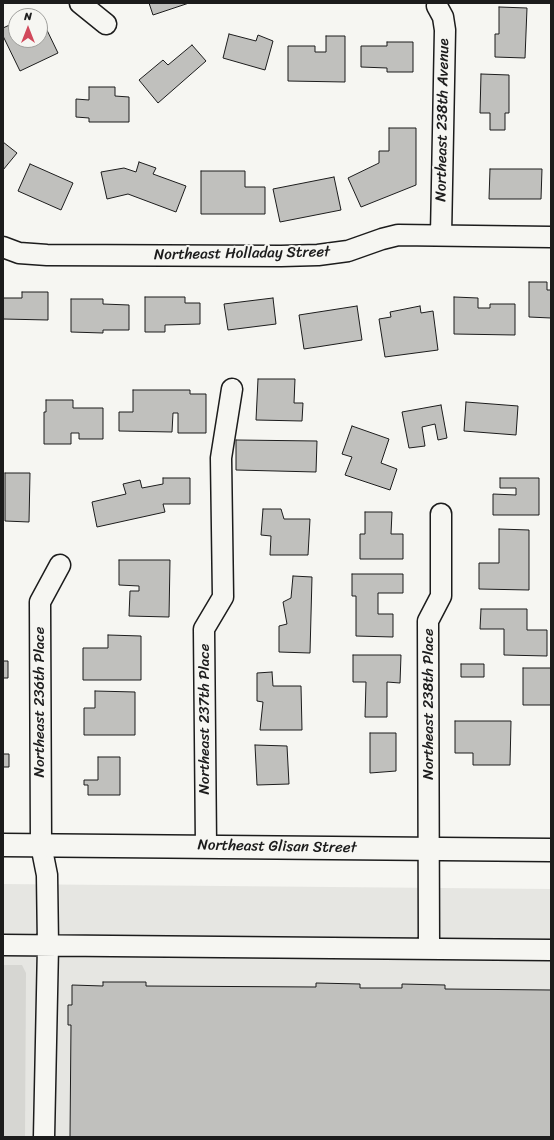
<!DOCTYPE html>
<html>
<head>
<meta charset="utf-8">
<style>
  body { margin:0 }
  #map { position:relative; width:554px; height:1140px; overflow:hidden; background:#f6f6f2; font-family:Sriracha,sans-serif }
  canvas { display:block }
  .frame { position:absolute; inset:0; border:4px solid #1c1c1c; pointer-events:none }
  .north { position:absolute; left:8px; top:8px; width:40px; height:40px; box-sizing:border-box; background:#f6f6f2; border:1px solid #9f9f9c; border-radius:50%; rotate:0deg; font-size:11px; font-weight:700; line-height:16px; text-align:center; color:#1c1c1c }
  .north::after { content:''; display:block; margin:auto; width:14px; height:18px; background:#d1495b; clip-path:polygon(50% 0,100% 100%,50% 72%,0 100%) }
</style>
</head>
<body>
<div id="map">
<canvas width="554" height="1140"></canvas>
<div class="frame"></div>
<div class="north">N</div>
</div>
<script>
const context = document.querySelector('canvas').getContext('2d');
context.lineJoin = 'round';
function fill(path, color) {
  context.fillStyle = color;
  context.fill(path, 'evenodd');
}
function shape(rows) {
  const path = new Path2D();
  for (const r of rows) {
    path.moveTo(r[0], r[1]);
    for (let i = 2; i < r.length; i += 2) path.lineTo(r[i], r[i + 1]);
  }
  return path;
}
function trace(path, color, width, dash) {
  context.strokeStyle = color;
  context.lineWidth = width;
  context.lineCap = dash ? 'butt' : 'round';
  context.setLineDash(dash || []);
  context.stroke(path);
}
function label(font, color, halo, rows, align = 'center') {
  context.font = font + ' Sriracha,sans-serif';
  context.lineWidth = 4;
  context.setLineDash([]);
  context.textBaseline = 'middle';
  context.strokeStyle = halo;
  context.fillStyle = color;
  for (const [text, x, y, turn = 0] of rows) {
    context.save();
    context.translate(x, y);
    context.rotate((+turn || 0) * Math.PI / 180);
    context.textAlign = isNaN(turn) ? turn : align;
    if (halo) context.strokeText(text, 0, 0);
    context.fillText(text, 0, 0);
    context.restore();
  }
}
fill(shape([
  [3,884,551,889,551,1137,3,1137]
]), '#e6e6e2');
fill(shape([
  [3,965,22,965,26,973,25,1137,3,1137]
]), '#d6d6d2');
const building = shape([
  [149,3,189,3,153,15,149,3],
  [499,7,527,8,525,58,495,57,495,34,499,34,499,7],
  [16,22,16,40,40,40,40,26,44,24,58,53,20,71,3,36,3,28,16,22],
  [229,34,256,41,258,35,273,41,265,70,223,58,229,34],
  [326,36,345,36,345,82,288,81,288,46,315,46,315,52,326,52,326,36],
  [387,42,413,42,413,72,387,72,387,68,361,67,361,46,387,46,387,42],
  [192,45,206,61,158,103,139,80,163,60,168,65,192,45],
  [481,74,509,75,509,113,505,113,505,130,490,130,490,113,480,113,481,74],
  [89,87,115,87,115,96,129,97,129,122,89,122,89,118,76,117,76,99,89,100,89,87],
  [389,128,416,128,416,185,361,207,348,178,379,163,379,151,389,151,389,128],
  [3,142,17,153,3,170,3,142],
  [139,162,156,168,153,174,186,186,176,212,128,194,107,199,101,172,124,168,136,172,139,162],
  [30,164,73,183,61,210,18,191,30,164],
  [490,169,542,169,541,199,489,199,490,169],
  [201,171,245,171,245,187,265,187,265,214,201,214,201,171],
  [334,177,341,210,280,222,273,189,334,177],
  [529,282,547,282,547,290,551,290,551,318,529,317,529,282],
  [22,292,48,292,48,320,3,319,3,298,22,298,22,292],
  [145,297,185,297,185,303,200,303,200,324,165,325,165,332,145,332,145,297],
  [454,297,478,298,478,308,490,308,490,304,515,304,515,335,454,334,454,297],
  [273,298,276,324,228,330,224,304,273,298],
  [71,299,103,299,103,304,129,305,129,330,103,330,103,333,71,332,71,299],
  [357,306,362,340,304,349,299,315,357,306],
  [420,306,421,313,433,311,438,350,385,357,379,319,391,317,390,312,420,306],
  [258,379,295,379,294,403,303,403,302,421,256,420,258,379],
  [133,390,190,390,190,394,206,394,206,433,178,433,178,413,173,413,172,432,119,431,119,412,133,412,133,390],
  [46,400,73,400,73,408,103,408,103,439,79,439,79,433,71,433,71,444,44,444,44,412,46,412,46,400],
  [466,402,518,406,516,435,464,431,466,402],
  [441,405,447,438,438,440,435,424,422,427,425,446,409,448,402,412,441,405],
  [352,426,389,439,381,463,397,469,390,490,345,475,352,457,342,454,352,426],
  [236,440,317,441,316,472,236,470,236,440],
  [5,473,30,473,29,522,5,521,5,473],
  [163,478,190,478,190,504,163,504,165,512,97,527,92,502,126,494,123,484,140,480,142,488,163,484,163,478],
  [500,478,539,478,539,515,493,515,493,494,516,495,516,488,500,488,500,478],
  [263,509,281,509,284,519,310,519,308,555,270,555,271,536,261,535,263,509],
  [365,512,392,512,391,534,403,534,403,559,360,559,360,534,365,534,365,512],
  [499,529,529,530,529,590,479,589,479,563,499,563,499,529],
  [119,560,170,560,169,617,129,616,130,591,139,591,139,586,119,585,119,560],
  [352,574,403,574,403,593,378,593,378,614,393,614,393,637,356,636,356,596,352,596,352,574],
  [293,576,312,577,310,653,279,652,279,626,287,624,283,602,291,598,293,576],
  [481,609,527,609,527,630,547,630,547,656,504,655,504,629,480,629,481,609],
  [108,635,141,636,141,680,83,680,83,648,108,648,108,635],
  [353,655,401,655,400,683,387,682,387,717,365,717,366,682,353,682,353,655],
  [3,661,8,661,8,678,3,678,3,661],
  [461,664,484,664,484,677,461,677,461,664],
  [523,668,551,668,551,705,523,705,523,668],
  [272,672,273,686,301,686,302,730,260,730,263,702,257,701,257,673,272,672],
  [95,691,135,692,135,735,84,735,84,708,95,708,95,691],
  [455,721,511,721,510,765,473,765,473,753,455,753,455,721],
  [370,733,396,733,396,771,370,773,370,733],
  [255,745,287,746,289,784,257,785,255,745],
  [3,754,9,754,9,767,3,767,3,754],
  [98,757,120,757,120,795,88,795,88,785,84,785,84,780,98,780,98,757],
  [103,982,146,982,146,986,316,987,316,983,360,984,360,988,402,988,402,984,445,985,445,989,551,990,551,1137,70,1137,71,1025,68,1025,68,1005,72,1005,72,985,103,986,103,982]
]);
fill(building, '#c0c0bd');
trace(building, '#1c1c1c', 1);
const minor = shape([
  [80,3,106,24],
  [437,6,443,17,445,30,441,235],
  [3,247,19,253,47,255,281,256,318,255,348,251,382,239,398,235,551,237],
  [206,846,204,629,223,597,221,458,232,389],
  [3,945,551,950],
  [429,949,428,621,441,596,441,514],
  [44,1137,48,946,47,875,41,845,40,602,60,565]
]);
const major = shape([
  [3,845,551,850]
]);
trace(minor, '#1c1c1c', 23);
trace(major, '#1c1c1c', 25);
trace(minor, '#f6f6f2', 20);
trace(major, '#f6f6f2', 22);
label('15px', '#1c1c1c', '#f6f6f2', [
  ["Northeast 238th Avenue",443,120,-89],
  ["Northeast Holladay Street",242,254,-1],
  ["Northeast 236th Place",40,702,-90],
  ["Northeast 238th Place",429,704,-90],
  ["Northeast 237th Place",205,719,-90],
  ["Northeast Glisan Street",277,847,1]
]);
</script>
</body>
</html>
